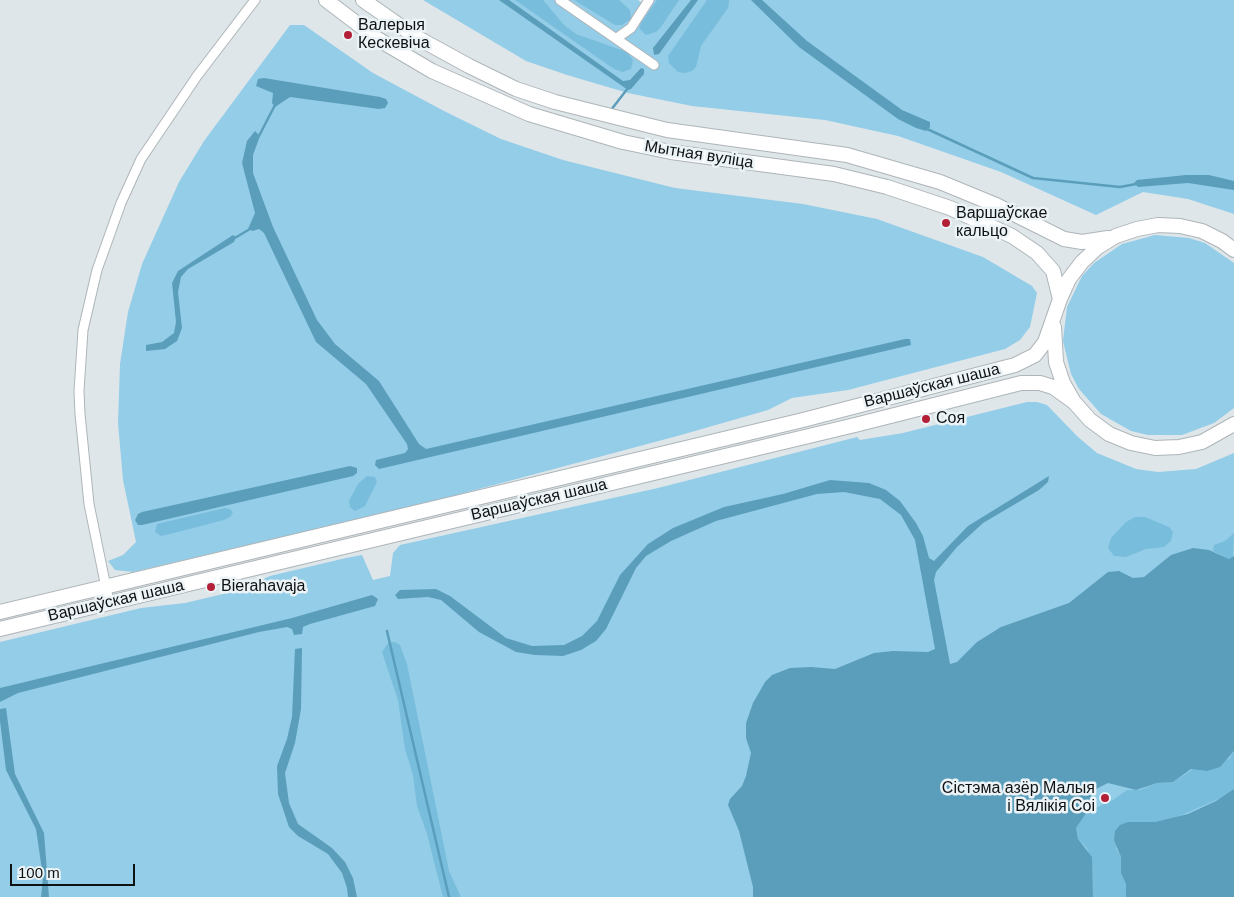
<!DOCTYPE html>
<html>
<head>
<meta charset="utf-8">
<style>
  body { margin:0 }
  #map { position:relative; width:1234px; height:897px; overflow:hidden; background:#dee6ea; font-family:Arial,sans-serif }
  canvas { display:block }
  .scale { position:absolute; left:10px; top:864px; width:125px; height:22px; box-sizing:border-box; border:2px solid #0f1213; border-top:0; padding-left:6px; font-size:15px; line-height:18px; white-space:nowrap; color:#0f1213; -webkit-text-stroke:4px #ebf3f7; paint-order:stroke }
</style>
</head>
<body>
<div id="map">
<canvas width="1234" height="897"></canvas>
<div class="scale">100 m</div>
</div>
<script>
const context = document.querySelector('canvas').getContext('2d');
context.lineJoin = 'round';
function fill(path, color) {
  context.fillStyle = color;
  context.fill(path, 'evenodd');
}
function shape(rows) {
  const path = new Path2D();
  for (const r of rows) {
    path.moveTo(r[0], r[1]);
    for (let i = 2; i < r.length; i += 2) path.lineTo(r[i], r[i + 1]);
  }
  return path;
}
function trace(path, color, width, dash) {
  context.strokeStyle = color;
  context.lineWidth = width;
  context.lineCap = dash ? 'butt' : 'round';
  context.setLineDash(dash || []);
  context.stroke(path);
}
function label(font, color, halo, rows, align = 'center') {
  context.font = font + ' Arial,sans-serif';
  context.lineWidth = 5;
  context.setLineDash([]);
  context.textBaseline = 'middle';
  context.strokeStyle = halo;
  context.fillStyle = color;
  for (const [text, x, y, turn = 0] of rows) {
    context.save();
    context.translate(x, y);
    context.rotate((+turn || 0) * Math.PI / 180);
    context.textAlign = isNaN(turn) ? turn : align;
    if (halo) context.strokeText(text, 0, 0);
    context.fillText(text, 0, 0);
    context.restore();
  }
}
fill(shape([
  [423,0,638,0,646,6,649,0,1234,0,1234,214,1188,199,1143,192,1096,215,1001,172,898,136,825,120,692,106,628,93,567,75,526,61],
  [290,25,304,25,373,73,444,111,501,139,563,160,675,188,803,204,877,219,983,257,1032,286,1037,293,1030,327,1020,340,1005,349,848,390,792,398,768,410,681,435,423,504,133,572,115,570,108,561,123,555,136,542,123,480,118,423,120,364,128,312,142,264,179,182,204,141],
  [1155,235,1189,238,1205,243,1234,263,1234,408,1214,423,1182,435,1148,435,1131,431,1101,414,1079,389,1071,374,1063,341,1067,307,1082,276,1094,263,1122,244],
  [1027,402,1037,402,1047,405,1078,437,1097,453,1136,469,1158,472,1196,469,1234,453,1234,897,0,897,0,642,141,608,185,603,236,591,270,576,346,558,362,555,373,580,390,576,393,553,400,545,658,488,857,437,860,440,903,433]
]), '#94cde7');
fill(shape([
  [515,0,543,0,564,25,576,34,627,52,633,60,631,69,623,72,614,69],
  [574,0,619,0,630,10,631,19,622,25,615,25],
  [657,0,679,0,661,27,656,32,646,35,639,28,641,23],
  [707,0,729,0,729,3,728,8,701,46,696,67,692,71,685,73,678,72,669,63,668,56],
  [367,476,375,477,377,482,365,506,355,511,350,507,349,501,358,484],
  [225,508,230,509,233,512,230,517,224,520,166,535,161,536,155,532,157,524],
  [1135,517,1145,517,1169,527,1173,532,1171,541,1164,547,1146,549,1126,557,1114,556,1108,548,1111,538,1126,522],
  [1234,533,1233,558,1229,559,1213,551,1214,545,1225,541],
  [395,642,400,645,407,664,449,871,461,897,443,897,427,834,417,806,413,775,405,749,398,700,382,652,388,643],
  [1234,751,1234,789,1225,796,1175,818,1155,822,1128,822,1116,848,1121,857,1121,869,1126,884,1126,897,1093,897,1092,863,1087,848,1078,839,1076,828,1087,812,1113,800,1127,790,1140,790,1157,783,1173,782,1195,768,1203,771,1229,759]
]), '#79bddc');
fill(shape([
  [499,0,509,0,623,81,630,80,641,68,644,69,644,74,631,89,628,90],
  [691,0,698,0,659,54,654,55,653,48],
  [751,0,762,0,807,41,902,110,930,122,930,127,926,131,916,128,898,119,799,47],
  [264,78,380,97,386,99,388,103,385,108,379,109,290,97,275,107,272,103,273,93,256,86,258,79],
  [255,131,260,136,253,155,253,173,273,227,317,320,335,344,379,381,419,444,426,449,905,339,910,339,911,345,379,469,375,465,376,460,405,453,408,449,407,444,366,384,316,342,264,233,259,229,253,231,248,229,255,213,242,163,247,141],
  [1186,175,1209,175,1234,181,1234,190,1188,183,1138,187,1134,183,1137,180],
  [233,235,236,237,234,242,188,269,181,277,178,292,182,328,177,341,165,349,146,351,146,345,162,342,174,333,176,322,172,283,178,271],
  [350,466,357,468,357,473,353,476,142,525,138,525,135,520,138,514,142,512],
  [1049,476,1048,482,1039,490,983,523,957,547,936,572,934,580,950,664,957,662,977,642,1001,627,1069,603,1108,572,1119,571,1133,578,1144,577,1171,555,1193,548,1209,550,1229,559,1234,556,1234,751,1220,767,1207,771,1191,769,1173,782,1157,783,1136,790,1108,783,1094,790,1089,800,1087,812,1076,828,1078,839,1092,857,1093,897,753,897,753,887,739,831,728,805,730,799,742,786,746,776,751,753,746,738,746,723,753,703,765,682,772,675,790,668,811,667,835,669,874,653,893,651,928,652,935,649,915,540,901,515,880,499,844,492,817,494,716,521,671,541,646,556,636,568,606,629,596,641,581,650,563,656,535,655,516,652,479,632,441,600,428,597,398,599,395,595,400,590,436,589,450,596,506,638,532,646,564,645,582,636,597,621,620,575,648,544,673,528,724,507,783,494,830,480,869,483,886,490,900,501,916,523,923,536,929,558,934,561,968,526],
  [372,595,378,599,375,606,310,624,303,627,302,634,294,635,292,629,287,627,259,632,18,693,0,702,0,688,292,618],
  [302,648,301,709,295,743,285,773,289,803,298,824,332,848,345,862,353,878,357,897,348,897,347,888,342,873,328,854,298,836,289,827,278,794,277,766,287,739,292,717,295,649],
  [6,708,15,774,44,833,49,897,41,897,43,877,36,829,6,770,0,721,0,709],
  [1234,789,1234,897,1126,897,1126,884,1121,873,1121,857,1114,840,1115,831,1120,825,1128,822,1155,822,1188,814,1216,801]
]), '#5b9ebc');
trace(shape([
  [611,110,628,88],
  [925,128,1033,178,1120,187,1136,184],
  [259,136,275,105],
  [233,239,250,229],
  [387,631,449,897]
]), '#5b9ebc', 2.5);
const minor = shape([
  [560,0,654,65],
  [617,38,631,28,649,0],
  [109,602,89,504,80,414,79,391,83,330,97,270,121,203,141,159,197,76,255,0]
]);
const trunk = shape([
  [326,0,376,38,432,71,529,114,623,142,671,152,834,174,887,187,950,208,1012,236,1037,253,1053,271,1060,299],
  [363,0,416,37,469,66,516,89,555,102,667,130,847,155,940,182,996,205,1064,239,1082,242,1108,238],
  [1054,327,1056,362,1063,383,1074,402,1090,420,1109,434,1131,443,1155,448,1179,447,1202,442,1234,424],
  [0,612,803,420,1015,365,1035,355,1045,342,1060,299,1069,279,1082,262,1098,247,1116,236,1137,229,1158,225,1180,226,1202,231,1222,241,1234,250],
  [0,629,855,425,1021,383,1040,383,1053,387,1074,402]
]);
trace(minor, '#aeb5b9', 11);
trace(trunk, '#aeb5b9', 16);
trace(minor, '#fff', 9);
trace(trunk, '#fff', 14);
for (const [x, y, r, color] of [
  [348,35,5,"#b21f37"],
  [946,223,5,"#b21f37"],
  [926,419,5,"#b21f37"],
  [211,587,5,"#b21f37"],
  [1105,798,5,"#b21f37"]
]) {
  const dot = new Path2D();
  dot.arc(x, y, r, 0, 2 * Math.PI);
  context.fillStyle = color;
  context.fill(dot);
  trace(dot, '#ebf3f7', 2);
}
label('16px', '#0f1213', '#ebf3f7', [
  ["Валерыя",358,26],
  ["Кескевіча",358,44],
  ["Варшаўскае",956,214],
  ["кальцо",956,232],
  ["Соя",936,419],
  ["Bierahavaja",221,587],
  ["Сістэма азёр Малыя",1095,789,"right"],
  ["і Вялікія Соі",1095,807,"right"]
], 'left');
label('16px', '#0f1213', '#ebf3f7', [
  ["Мытная вуліца",699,155,9],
  ["Варшаўская шаша",932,386,-14],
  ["Варшаўская шаша",539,500,-13],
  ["Варшаўская шаша",116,601,-13]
]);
</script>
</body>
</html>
